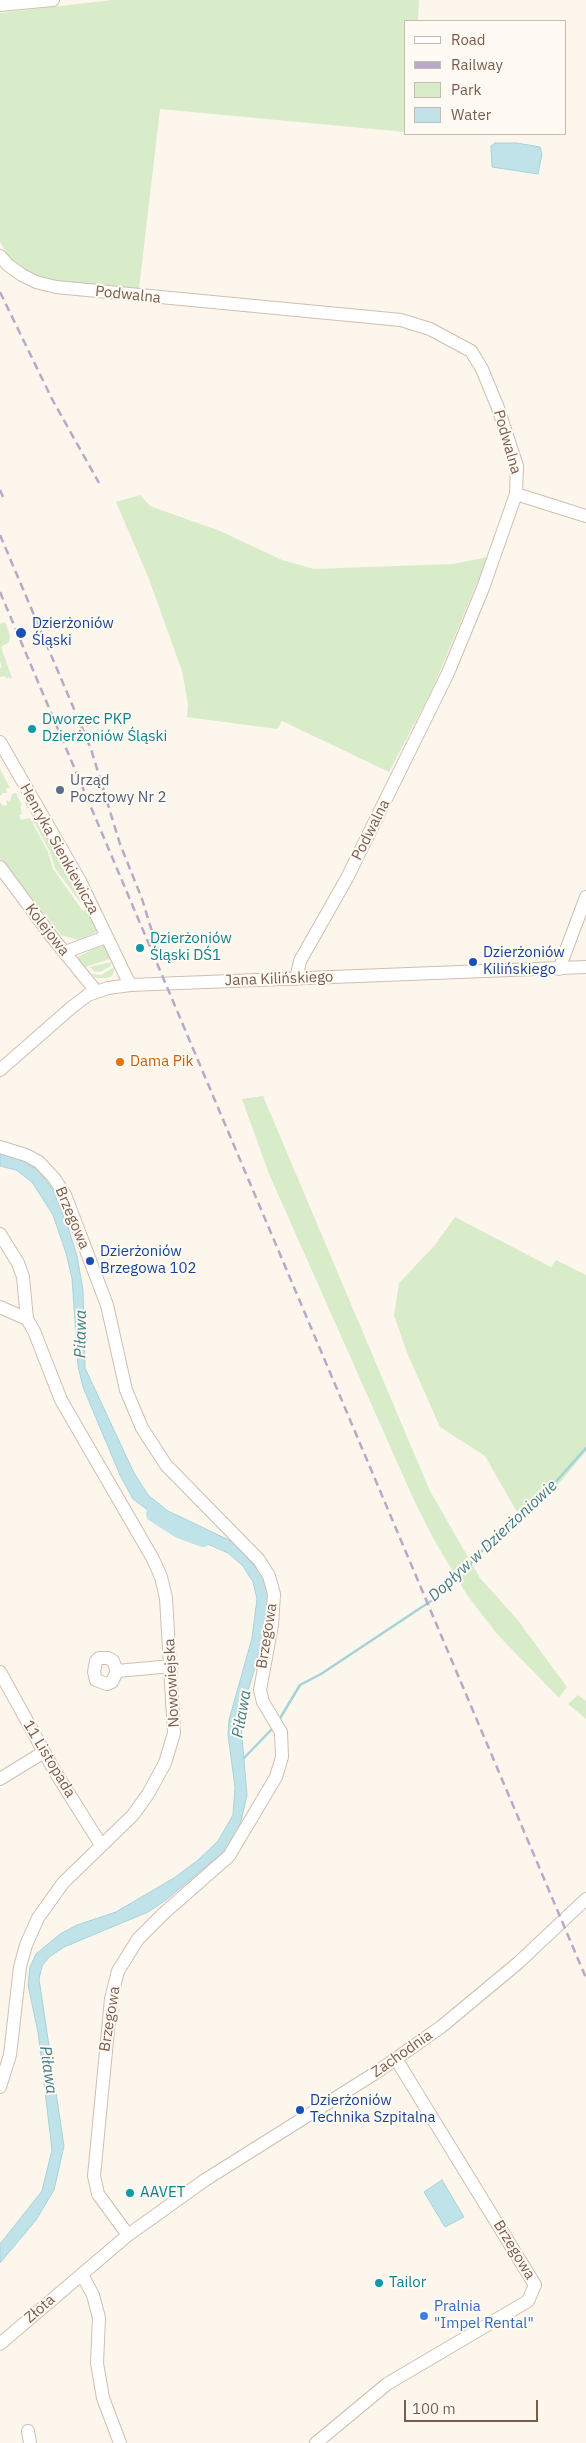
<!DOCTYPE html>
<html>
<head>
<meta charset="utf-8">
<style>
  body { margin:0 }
  #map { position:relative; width:586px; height:2443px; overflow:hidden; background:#fdf6ec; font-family:"IBM Plex Sans",sans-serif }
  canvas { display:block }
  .legend { position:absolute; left:404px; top:20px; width:162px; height:115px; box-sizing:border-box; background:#fffaf3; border:1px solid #cabbb1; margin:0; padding:6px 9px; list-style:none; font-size:15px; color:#7a5c4d }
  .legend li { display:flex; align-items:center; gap:10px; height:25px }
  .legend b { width:25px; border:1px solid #cabbb1 }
  .scale { position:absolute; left:404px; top:2400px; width:134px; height:22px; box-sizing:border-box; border:2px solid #7a5c4d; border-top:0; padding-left:6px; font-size:15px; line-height:18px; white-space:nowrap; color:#7a5c4d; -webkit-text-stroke:4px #fffaf3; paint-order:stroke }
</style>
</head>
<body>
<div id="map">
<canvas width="586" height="2443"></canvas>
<ul class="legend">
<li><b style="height:6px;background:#fff"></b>Road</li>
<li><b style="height:6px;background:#b9a8c9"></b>Railway</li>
<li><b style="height:14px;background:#d8ecc9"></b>Park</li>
<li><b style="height:14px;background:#bfe3e8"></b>Water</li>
</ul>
<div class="scale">100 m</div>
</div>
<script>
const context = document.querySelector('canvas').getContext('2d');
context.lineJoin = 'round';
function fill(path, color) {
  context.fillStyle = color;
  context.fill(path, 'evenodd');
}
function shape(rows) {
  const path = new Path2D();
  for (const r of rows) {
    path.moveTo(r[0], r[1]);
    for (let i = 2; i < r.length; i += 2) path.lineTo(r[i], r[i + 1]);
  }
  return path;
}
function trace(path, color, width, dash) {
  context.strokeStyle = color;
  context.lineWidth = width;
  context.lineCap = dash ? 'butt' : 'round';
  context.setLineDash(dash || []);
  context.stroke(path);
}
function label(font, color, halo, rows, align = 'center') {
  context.font = font + ' "IBM Plex Sans",sans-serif';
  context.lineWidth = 4;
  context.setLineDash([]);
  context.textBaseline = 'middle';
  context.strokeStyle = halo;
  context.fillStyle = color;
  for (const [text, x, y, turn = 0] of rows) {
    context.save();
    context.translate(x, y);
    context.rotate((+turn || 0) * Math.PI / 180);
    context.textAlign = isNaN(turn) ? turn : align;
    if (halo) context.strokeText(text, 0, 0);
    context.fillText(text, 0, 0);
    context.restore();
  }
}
fill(shape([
  [112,0,419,0,418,21,405,21,405,132,160,109,139,289,66,288,31,276,10,258,0,242,0,13],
  [140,495,150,506,220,531,282,560,314,569,453,564,488,557,432,690,389,772,282,721,277,729,187,717,188,704,182,671,149,579,116,502],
  [5,622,10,635,9,642,1,647,12,678,10,679,9,677,6,679,5,676,0,677,0,668,2,667,0,661,0,624],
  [0,769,10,788,6,788,7,793,3,793,0,796],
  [22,791,85,903,80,902,55,868,50,852,34,822,29,808,27,808],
  [16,793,22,805,20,806,22,814,19,815,21,820,30,818,48,852,53,869,83,911,88,908,97,932,78,940,61,935,0,858,0,802,3,806,7,805,6,800,10,802,12,794],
  [103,944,113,958,85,967,76,958],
  [111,962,111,966,100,972,94,971,90,967],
  [116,966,112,976,107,978,96,978,91,974,101,975],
  [263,1096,430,1491,480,1578,517,1619,567,1687,559,1698,497,1634,467,1595,433,1538,413,1498,269,1174,242,1099],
  [455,1217,551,1267,556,1260,586,1275,586,1451,552,1492,522,1521,485,1456,440,1427,408,1355,394,1316,399,1283,435,1245],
  [578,1695,586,1701,586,1719,568,1704]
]), '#d8ecc9');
const water = shape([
  [495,143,517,143,540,147,542,154,538,174,492,167,491,146,495,143],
  [0,1153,19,1158,39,1171,53,1190,68,1227,77,1256,83,1290,85,1368,134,1473,148,1495,168,1511,231,1541,266,1578,269,1596,268,1624,242,1711,241,1725,247,1795,239,1830,228,1848,166,1900,148,1912,64,1947,49,1957,42,1966,39,1979,64,2146,54,2190,36,2220,0,2263,0,2244,42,2191,52,2150,38,2032,28,1985,30,1967,36,1954,60,1934,77,1925,116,1912,174,1878,198,1860,218,1841,233,1815,235,1787,228,1735,229,1720,252,1638,257,1599,253,1582,243,1566,228,1553,194,1538,157,1517,133,1499,120,1475,83,1387,78,1366,72,1278,66,1253,53,1215,32,1182,16,1170,0,1166,0,1153],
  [442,2180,464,2217,445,2227,424,2192,442,2180]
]);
fill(water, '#bfe3e8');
trace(water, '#a5d3da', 1);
trace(shape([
  [279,1720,300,1685,321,1674,437,1597,457,1573,470,1566,473,1559,544,1495,586,1448],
  [244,1758,273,1728]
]), '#a5d3da', 2.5);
trace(shape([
  [154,1514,179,1530,203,1539]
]), '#bfe3e8', 16);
const minor = shape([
  [0,5,53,0],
  [0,256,8,265,22,275,36,282,56,287,401,320,430,329,471,351,482,369,498,408,517,466,516,494,483,588,448,673,347,878,300,961,296,979],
  [516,494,586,516],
  [0,742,80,881,130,985],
  [0,867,52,937,96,991],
  [65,952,106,937],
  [559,969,586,897],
  [0,1070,72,1007,88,995,108,988,130,985,586,967],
  [0,1147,26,1155,39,1162,54,1178,65,1195,107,1305,126,1390,142,1428,166,1465,259,1560,269,1576,274,1594,272,1625,260,1690,263,1702,281,1732,282,1757,276,1777,229,1856,163,1914,138,1939,118,1971,111,1999,94,2176,98,2194,128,2235],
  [0,1234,18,1263,23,1277,27,1319],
  [0,1307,27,1319,34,1331,61,1400,153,1559,161,1577,166,1598,174,1733,165,1763,148,1794,133,1815,63,1883,38,1918,26,1945,20,1967,10,2055,0,2087],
  [117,1671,113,1661,108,1658,99,1658,96,1661,94,1672,96,1680,107,1684,112,1682,117,1671,172,1666],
  [0,1672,54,1770,101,1845],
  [0,1779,44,1752],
  [82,2275,93,2295,99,2318,97,2363,103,2398,120,2443],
  [0,2344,128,2235,205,2180,377,2072,441,2027,518,1963,586,1899],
  [28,2431,30,2443],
  [316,2443,387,2384,528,2301,535,2285,396,2059]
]);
trace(minor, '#d1beb0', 14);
trace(minor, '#fff', 12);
trace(shape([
  [0,292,52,399,99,483],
  [0,490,3,497],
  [0,535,91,749,120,844,142,899,158,951],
  [0,592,586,1978]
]), '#b9a8c9', 2.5, [8, 5]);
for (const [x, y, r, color] of [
  [21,633,6,"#1a4fb4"],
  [32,729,5,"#0f9aa8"],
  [60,790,5,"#5c6f8a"],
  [140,948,5,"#0f9aa8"],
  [473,962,5,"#1a4fb4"],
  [120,1062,5,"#e8710a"],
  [90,1261,5,"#1a4fb4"],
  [300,2110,5,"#1a4fb4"],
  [130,2193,5,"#0f9aa8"],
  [379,2283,5,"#0f9aa8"],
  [424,2316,5,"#3f7fe0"]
]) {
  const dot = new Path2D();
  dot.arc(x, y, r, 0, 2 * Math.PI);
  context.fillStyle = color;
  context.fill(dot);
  trace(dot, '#fffaf3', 2);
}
label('15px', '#7a5c4d', '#fffaf3', [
  ["Podwalna",128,295,6],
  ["Podwalna",507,442,74],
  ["Podwalna",371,830,-63],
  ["Henryka Sienkiewicza",59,849,61],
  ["Kolejowa",47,930,52],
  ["Jana Kilińskiego",279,979,-2],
  ["Brzegowa",72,1218,67],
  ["Brzegowa",267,1636,-81],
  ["Nowowiejska",172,1683,-93],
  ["11 Listopada",49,1759,59],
  ["Brzegowa",110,2019,-81],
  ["Zachodnia",402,2054,-35],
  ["Brzegowa",514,2250,59],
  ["Złota",40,2309,-41]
]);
label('15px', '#164399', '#fffaf3', [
  ["Dzierżoniów",32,624],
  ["Śląski",32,641],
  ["Dzierżoniów",483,953],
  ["Kilińskiego",483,970],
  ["Dzierżoniów",100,1252],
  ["Brzegowa 102",100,1269],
  ["Dzierżoniów",310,2101],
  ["Technika Szpitalna",310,2118]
], 'left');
label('15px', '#0d838f', '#fffaf3', [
  ["Dworzec PKP",42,720],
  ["Dzierżoniów Śląski",42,737],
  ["Dzierżoniów",150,939],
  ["Śląski DŚ1",150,956],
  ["AAVET",140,2193],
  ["Tailor",389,2283]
], 'left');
label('15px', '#4e5e75', '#fffaf3', [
  ["Urząd",70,781],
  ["Pocztowy Nr 2",70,798]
], 'left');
label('15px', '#c56008', '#fffaf3', [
  ["Dama Pik",130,1062]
], 'left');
label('15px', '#366cbe', '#fffaf3', [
  ["Pralnia",434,2307],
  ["\"Impel Rental\"",434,2324]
], 'left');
label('italic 16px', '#437c86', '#fffaf3', [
  ["Piława",81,1334,-89],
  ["Dopływ w Dzierżoniowie",493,1541,-43],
  ["Piława",242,1714,-80],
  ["Piława",48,2070,82]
]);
</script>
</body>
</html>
